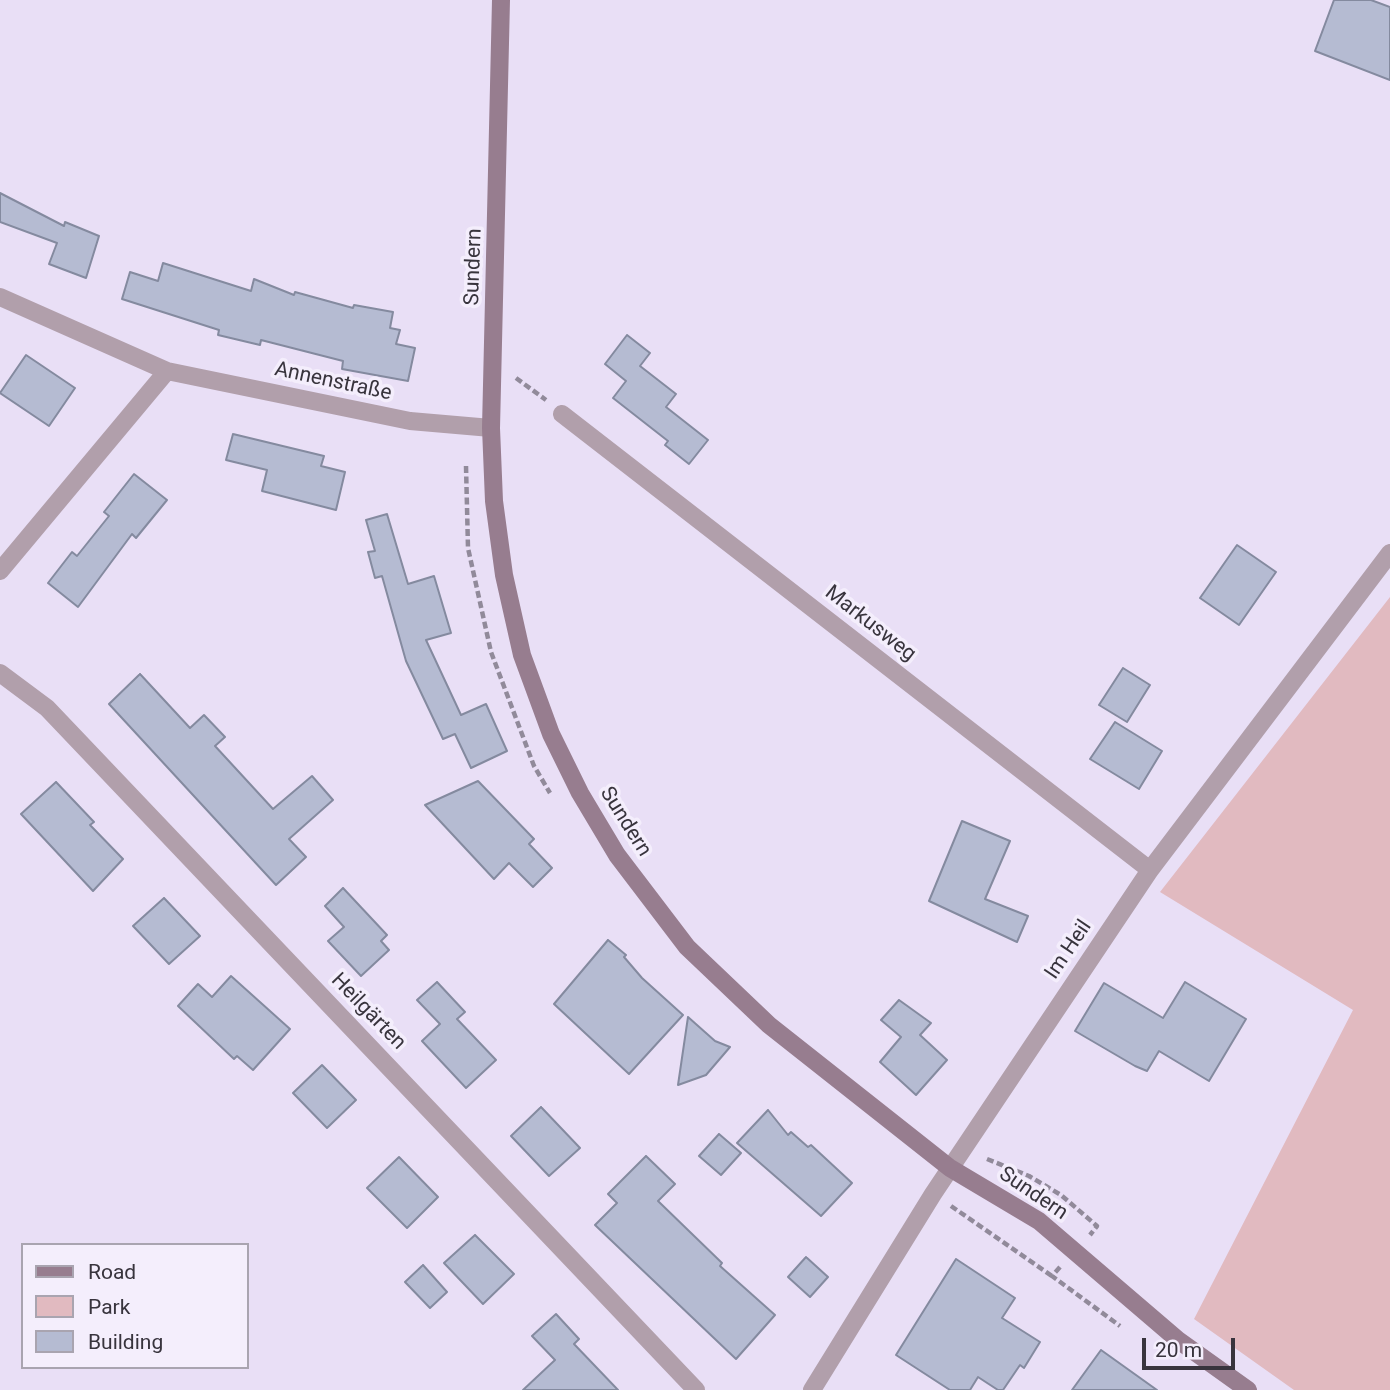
<!DOCTYPE html>
<html>
<head>
<meta charset="utf-8">
<style>
  body { margin:0 }
  #map { position:relative; width:1390px; height:1390px; overflow:hidden; background:#e9dff6; font-family:Roboto,sans-serif }
  canvas { display:block }
  .legend { position:absolute; left:21px; top:1243px; width:228px; height:126px; box-sizing:border-box; background:#f4eefc; border:2px solid #a9a4b0; margin:0; padding:9px 12px; list-style:none; font-size:21px; color:#38343d }
  .legend li { display:flex; align-items:center; gap:14px; height:35px }
  .legend b { width:35px; border:2px solid #a9a4b0 }
  .scale { position:absolute; left:1142px; top:1338px; width:93px; height:32px; box-sizing:border-box; border:4px solid #38343d; border-top:0; padding-left:9px; font-size:21px; line-height:24px; white-space:nowrap; color:#38343d; -webkit-text-stroke:5px #f4eefc; paint-order:stroke }
</style>
</head>
<body>
<div id="map">
<canvas width="1390" height="1390"></canvas>
<ul class="legend">
<li><b style="height:9px;background:#977d8f"></b>Road</li>
<li><b style="height:19px;background:#e1bac0"></b>Park</li>
<li><b style="height:19px;background:#b5bbd2"></b>Building</li>
</ul>
<div class="scale">20 m</div>
</div>
<script>
const context = document.querySelector('canvas').getContext('2d');
context.lineJoin = 'round';
function fill(path, color) {
  context.fillStyle = color;
  context.fill(path, 'evenodd');
}
function shape(rows) {
  const path = new Path2D();
  for (const r of rows) {
    path.moveTo(r[0], r[1]);
    for (let i = 2; i < r.length; i += 2) path.lineTo(r[i], r[i + 1]);
  }
  return path;
}
function trace(path, color, width, dash) {
  context.strokeStyle = color;
  context.lineWidth = width;
  context.lineCap = dash ? 'butt' : 'round';
  context.setLineDash(dash || []);
  context.stroke(path);
}
function label(font, color, halo, rows, align = 'center') {
  context.font = font + ' Roboto,sans-serif';
  context.lineWidth = 7;
  context.setLineDash([]);
  context.textBaseline = 'middle';
  context.strokeStyle = halo;
  context.fillStyle = color;
  for (const [text, x, y, turn = 0] of rows) {
    context.save();
    context.translate(x, y);
    context.rotate((+turn || 0) * Math.PI / 180);
    context.textAlign = isNaN(turn) ? turn : align;
    if (halo) context.strokeText(text, 0, 0);
    context.fillText(text, 0, 0);
    context.restore();
  }
}
fill(shape([
  [1390,597,1390,1390,1294,1390,1194,1319,1353,1010,1160,892]
]), '#e1bac0');
const building = shape([
  [1334,0,1371,0,1390,7,1390,80,1315,51,1334,0],
  [0,193,64,226,65,222,99,236,86,278,49,264,57,243,0,222,0,193],
  [163,263,251,291,254,279,294,295,295,292,353,308,354,305,393,312,390,328,400,330,396,344,415,348,408,381,342,369,343,361,261,340,260,345,218,335,219,330,122,299,130,272,158,281,163,263],
  [627,335,650,353,640,366,676,394,666,407,708,440,689,464,665,445,668,441,613,398,626,381,605,364,627,335],
  [26,355,75,388,49,426,0,393,26,355],
  [233,434,324,456,321,466,345,472,336,510,262,491,267,470,226,460,233,434],
  [134,474,167,500,136,538,132,534,78,607,48,583,72,552,77,556,109,516,104,512,134,474],
  [387,514,408,584,434,576,451,633,426,640,461,715,486,704,507,751,471,768,455,734,443,739,406,661,382,576,375,578,368,552,375,551,366,520,387,514],
  [1237,545,1276,572,1239,625,1200,598,1237,545],
  [1123,668,1150,685,1127,722,1099,705,1123,668],
  [140,674,190,728,204,715,225,737,215,746,273,809,312,776,333,800,289,839,306,857,276,885,109,704,140,674],
  [1115,722,1162,751,1139,789,1090,759,1115,722],
  [478,781,534,839,529,844,552,868,533,887,509,863,494,879,425,805,478,781],
  [56,782,94,822,90,825,123,859,93,891,21,814,56,782],
  [962,821,1010,841,985,899,1028,916,1017,942,929,901,962,821],
  [343,888,387,935,381,941,389,950,361,976,328,941,344,927,325,906,343,888],
  [164,898,200,936,169,964,133,926,164,898],
  [608,940,626,955,624,957,642,978,683,1015,629,1074,554,1004,608,940],
  [231,976,290,1029,253,1070,237,1056,234,1059,178,1006,198,984,212,997,231,976],
  [437,982,465,1012,457,1019,496,1060,466,1088,422,1041,440,1024,417,1000,437,982],
  [1185,982,1246,1019,1209,1081,1159,1051,1147,1071,1135,1066,1075,1031,1104,983,1163,1018,1185,982],
  [899,1000,931,1023,920,1035,947,1060,916,1095,880,1062,901,1037,881,1020,899,1000],
  [688,1017,715,1041,730,1047,706,1075,678,1085,688,1017],
  [322,1065,356,1100,327,1128,293,1093,322,1065],
  [541,1107,580,1148,549,1176,511,1136,541,1107],
  [768,1110,788,1135,791,1132,808,1147,811,1145,852,1183,821,1216,737,1143,768,1110],
  [719,1134,741,1153,721,1175,699,1156,719,1134],
  [646,1156,675,1184,658,1201,722,1263,720,1266,775,1315,736,1359,595,1225,617,1203,608,1194,646,1156],
  [399,1157,438,1197,407,1228,367,1188,399,1157],
  [475,1235,514,1274,483,1304,444,1263,475,1235],
  [806,1257,828,1277,810,1297,788,1277,806,1257],
  [956,1259,1015,1298,1002,1318,1040,1342,1024,1368,1020,1365,1003,1390,998,1390,978,1377,970,1390,950,1390,896,1355,956,1259],
  [423,1265,447,1292,430,1308,405,1282,423,1265],
  [556,1314,579,1339,574,1344,618,1390,523,1390,555,1360,532,1336,556,1314],
  [1101,1350,1157,1390,1072,1390,1101,1350]
]);
fill(building, '#b5bbd2');
trace(building, '#848a9f', 2);
trace(shape([
  [516,378,546,400],
  [466,466,468,548,491,652,534,766,550,793],
  [987,1159,1029,1176,1061,1195,1097,1226,1090,1235],
  [951,1206,1052,1276],
  [1060,1267,1052,1276,1120,1326]
]), '#918a9a', 4.5, [7, 3.5]);
trace(shape([
  [0,297,167,371],
  [562,414,1150,870],
  [0,571,167,371,410,421,491,428],
  [0,673,47,708,696,1390],
  [812,1390,933,1194,1150,870,1390,553]
]), '#b19fab', 18);
trace(shape([
  [501,0,491,428,494,501,504,575,522,655,551,734,580,793,617,855,687,947,769,1025,950,1168,1039,1221,1178,1340,1248,1390]
]), '#977d8f', 18);
label('21px', '#38343d', '#f4eefc', [
  ["Sundern",474,267,-88],
  ["Annenstraße",333,382,12],
  ["Markusweg",870,624,38],
  ["Sundern",625,822,58],
  ["Im Heil",1069,950,-56],
  ["Heilgärten",368,1012,46],
  ["Sundern",1033,1194,34]
]);
</script>
</body>
</html>
